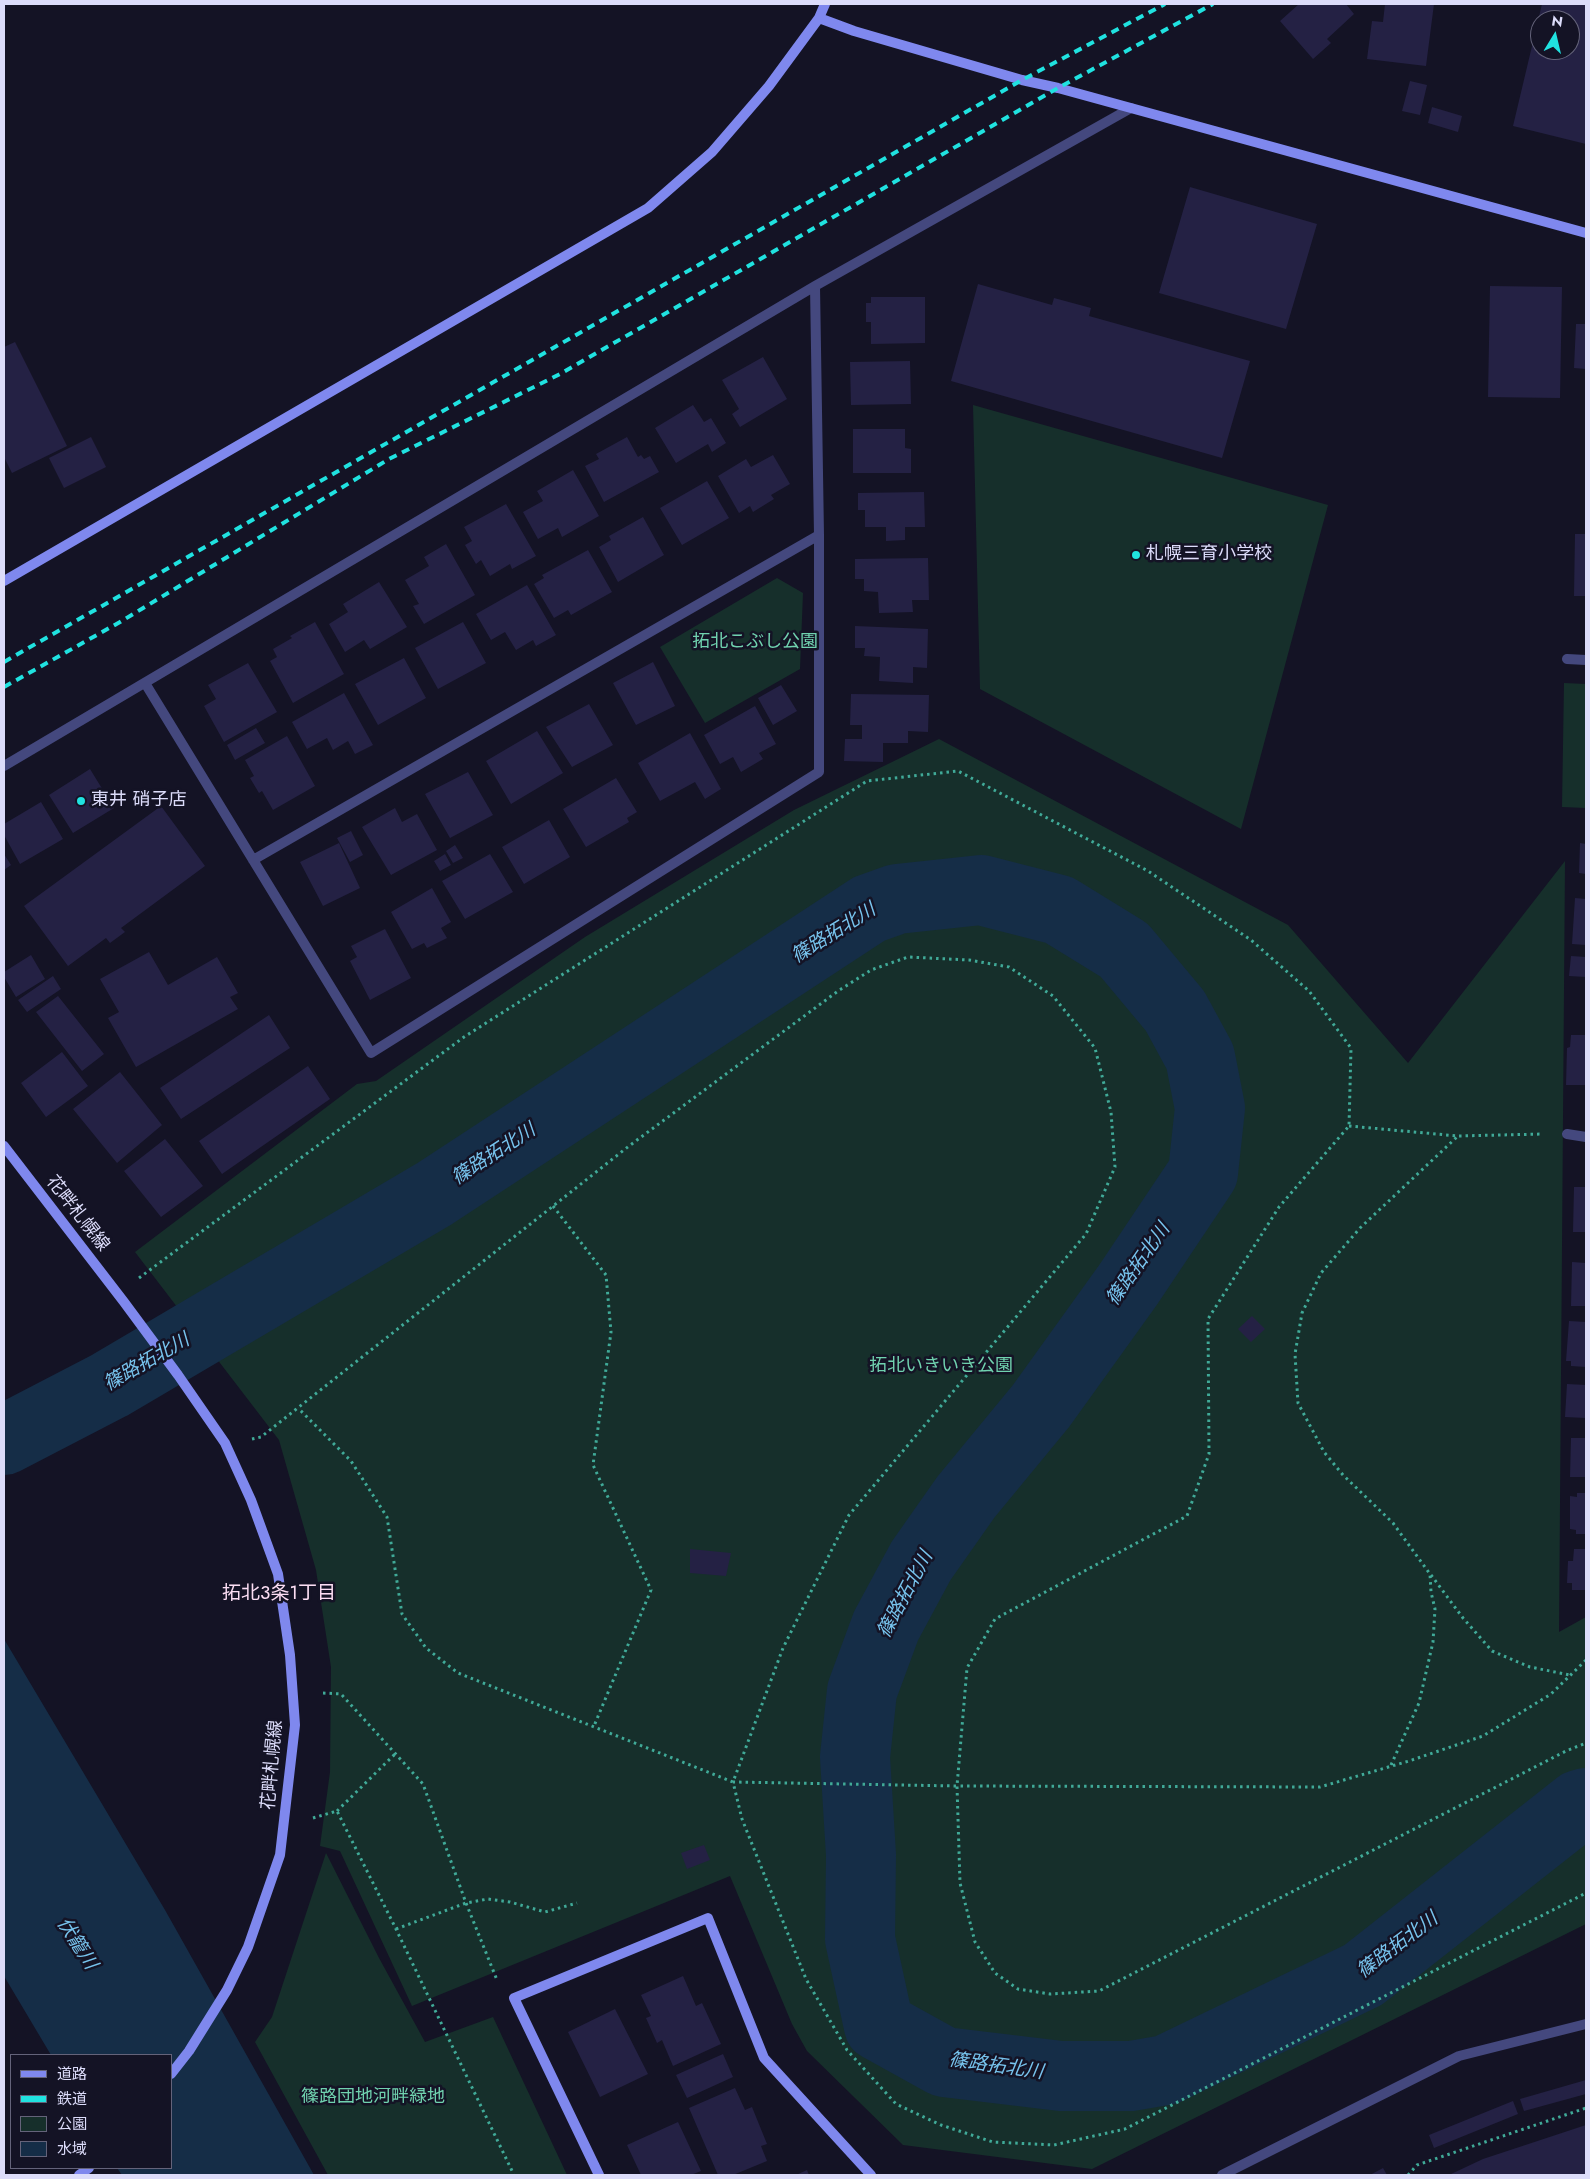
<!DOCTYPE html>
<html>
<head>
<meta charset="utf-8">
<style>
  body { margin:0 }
  #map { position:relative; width:1590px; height:2179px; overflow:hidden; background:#141325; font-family:Jost,"Noto Sans JP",sans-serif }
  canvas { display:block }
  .frame { position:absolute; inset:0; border:5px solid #dcdcfa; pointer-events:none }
  .legend { position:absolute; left:10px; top:2054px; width:162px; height:115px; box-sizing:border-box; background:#141325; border:1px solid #64637a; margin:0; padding:6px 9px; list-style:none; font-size:15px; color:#dcdcfa }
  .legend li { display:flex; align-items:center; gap:10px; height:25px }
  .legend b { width:25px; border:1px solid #64637a }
  .north { position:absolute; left:1530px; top:10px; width:50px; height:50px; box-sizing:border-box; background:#141325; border:1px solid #64637a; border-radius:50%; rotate:9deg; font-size:14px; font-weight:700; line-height:20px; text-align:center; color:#dcdcfa }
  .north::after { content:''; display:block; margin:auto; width:18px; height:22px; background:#20e2e0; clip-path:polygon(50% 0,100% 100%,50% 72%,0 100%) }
</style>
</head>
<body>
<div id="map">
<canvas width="1590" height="2179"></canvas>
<div class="frame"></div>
<ul class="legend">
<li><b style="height:6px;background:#7f88ee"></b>道路</li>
<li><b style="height:6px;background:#20e2e0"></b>鉄道</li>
<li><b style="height:14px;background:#162f2b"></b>公園</li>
<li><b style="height:14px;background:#152d47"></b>水域</li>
</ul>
<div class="north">N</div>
</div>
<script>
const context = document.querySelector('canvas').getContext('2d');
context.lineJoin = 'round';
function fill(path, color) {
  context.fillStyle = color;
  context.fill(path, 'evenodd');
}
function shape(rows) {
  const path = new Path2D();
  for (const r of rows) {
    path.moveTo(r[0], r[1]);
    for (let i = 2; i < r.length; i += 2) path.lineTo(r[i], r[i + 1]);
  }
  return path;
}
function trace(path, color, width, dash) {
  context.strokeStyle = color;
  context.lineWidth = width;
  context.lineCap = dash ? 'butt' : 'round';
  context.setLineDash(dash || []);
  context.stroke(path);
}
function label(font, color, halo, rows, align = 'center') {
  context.font = font + ' Jost,"Noto Sans JP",sans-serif';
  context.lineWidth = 5;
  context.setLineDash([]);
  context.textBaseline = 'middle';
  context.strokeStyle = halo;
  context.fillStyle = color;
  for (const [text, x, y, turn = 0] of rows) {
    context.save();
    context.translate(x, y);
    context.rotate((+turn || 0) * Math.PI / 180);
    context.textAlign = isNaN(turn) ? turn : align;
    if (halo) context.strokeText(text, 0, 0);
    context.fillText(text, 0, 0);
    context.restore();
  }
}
fill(shape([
  [973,405,1328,505,1241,829,980,689],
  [777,578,803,593,800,669,705,723,660,647],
  [1564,683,1586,684,1586,808,1562,807],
  [939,739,1288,925,1408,1063,1565,861,1559,1632,1586,1617,1586,1924,1092,2169,903,2145,807,2051,792,2024,730,1876,412,2006,340,1851,320,1846,330,1772,331,1667,316,1570,279,1440,135,1252,357,1084,376,1081,585,937,794,810],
  [326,1853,379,1958,425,2042,493,2017,567,2175,328,2175,255,2042,272,2017]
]), '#162f2b');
fill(shape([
  [4,1639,165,1910,314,2175,122,2175,117,2168,171,2168,171,2055,51,2055,4,1976]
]), '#152d47');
trace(shape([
  [4,1440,110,1385,434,1194,869,909,897,899,981,890,1059,910,1124,950,1175,1011,1200,1057,1210,1108,1203,1173,1128,1285,1041,1406,966,1497,921,1561,886,1626,862,1691,855,1757,861,1855,860,1939,879,2026,944,2062,1061,2076,1131,2076,1166,2070,1363,1975,1579,1805,1586,1803]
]), '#152d47', 70);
fill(shape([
  [1299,4,1346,4,1354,14,1327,39,1331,43,1313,59,1280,21],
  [1385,4,1434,4,1426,66,1367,59,1372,21,1383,22],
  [1542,4,1586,4,1586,144,1513,126],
  [1540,20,1570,20,1570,50,1540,50],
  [1410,81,1427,85,1420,115,1402,111],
  [1432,107,1462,116,1458,132,1428,123],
  [1190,187,1317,224,1286,329,1159,293],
  [978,284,1052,305,1054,298,1091,308,1089,316,1250,361,1222,458,951,381],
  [1490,286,1562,287,1560,398,1488,397],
  [871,297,925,297,925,343,871,344,871,322,866,322,866,303,871,303],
  [1576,324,1586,324,1586,369,1574,368],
  [15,342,67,446,12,473,4,457,4,347],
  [763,357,787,399,740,427,732,414,739,409,722,380],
  [910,361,911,404,851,405,850,362],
  [693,405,704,422,711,418,726,443,712,452,708,444,676,463,655,428],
  [853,429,905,429,905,448,911,449,911,473,853,473],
  [91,437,106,467,64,488,49,458],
  [627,437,638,457,641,455,644,459,650,456,659,472,604,502,585,466,599,459,596,454],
  [773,455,790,484,771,495,774,499,753,512,750,506,739,513,718,476,746,459,751,467],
  [573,470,599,516,562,537,558,528,538,539,523,512,543,501,537,491],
  [707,481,729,518,682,545,660,508],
  [924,492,925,527,905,527,905,540,886,541,886,527,865,527,865,510,858,510,858,493],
  [506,504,536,556,512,569,510,564,490,576,481,560,476,564,465,545,472,541,464,527],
  [643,517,664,555,618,582,599,547,611,540,609,536],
  [1575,534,1586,534,1586,596,1574,596],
  [446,544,475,595,424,624,413,606,419,604,405,580,429,566,424,557],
  [588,550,612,592,571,615,568,610,554,618,534,584,544,578,542,575],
  [928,558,929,600,912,600,913,612,879,613,878,592,864,591,864,579,855,579,855,559],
  [379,582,407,627,370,649,364,640,345,652,329,624,348,612,343,604],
  [527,585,556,635,536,646,533,640,516,650,505,632,491,640,476,614],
  [315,622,344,674,293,703,270,661,277,657,273,649,292,638,290,636],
  [463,622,486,663,438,689,415,648],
  [855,626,928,629,927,668,913,667,913,683,879,681,880,657,864,656,865,648,855,648],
  [404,658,426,698,378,725,355,684],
  [653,662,675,706,636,725,613,683],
  [248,663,277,712,224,742,204,706,216,699,208,685],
  [781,685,797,711,773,725,758,698],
  [344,693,373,745,355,754,348,741,333,750,327,738,307,749,292,722],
  [851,694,929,695,928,732,908,731,908,743,883,743,883,762,844,761,845,739,862,739,862,725,850,725],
  [589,704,613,745,572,767,546,727],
  [755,706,776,744,759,753,763,759,741,772,733,757,720,764,704,735],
  [256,728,265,743,235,760,227,745],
  [537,731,563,773,511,804,486,761],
  [690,733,721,789,705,799,695,782,660,801,638,763],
  [287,736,315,786,273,810,262,791,259,793,250,778,254,776,245,760],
  [90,769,114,808,73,833,49,795],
  [468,772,493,815,450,838,425,794],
  [616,778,637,812,627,818,629,822,586,847,563,809],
  [41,802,63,839,20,864,4,835,4,824],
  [161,806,205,866,121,928,125,932,110,943,106,938,68,966,24,906],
  [395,808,402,822,417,814,437,850,391,875,362,827],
  [549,820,570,857,524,884,502,847],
  [351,831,363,855,350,862,337,838],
  [339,843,360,888,323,906,300,862],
  [1580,843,1586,844,1586,874,1579,873],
  [455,845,463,858,453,863,446,851],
  [4,854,11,865,4,870],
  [445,854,451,865,440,871,434,861],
  [490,854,513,892,465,919,442,881],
  [432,888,451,922,441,928,447,938,427,948,424,943,412,949,391,912],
  [1575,898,1586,899,1586,945,1572,944],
  [385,929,411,978,370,1000,350,961,357,957,351,946],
  [149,952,168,985,217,957,238,993,230,997,238,1009,136,1067,108,1018,119,1012,100,979],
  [31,955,45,979,16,997,4,977,4,972],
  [1571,956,1586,957,1586,977,1569,976],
  [53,976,61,989,27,1012,18,1000],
  [58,996,104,1054,82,1071,36,1012],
  [269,1015,290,1048,181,1119,160,1088],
  [1571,1035,1586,1035,1586,1085,1566,1085,1567,1048,1570,1047],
  [62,1052,88,1086,46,1117,21,1083],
  [308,1066,330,1099,222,1174,199,1141],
  [120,1072,162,1125,117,1163,73,1109],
  [165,1139,203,1186,161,1217,124,1171],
  [1574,1187,1586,1187,1586,1232,1573,1232],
  [1572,1262,1586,1263,1586,1306,1571,1306],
  [1252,1316,1265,1329,1251,1342,1238,1329],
  [1569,1321,1586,1322,1586,1367,1571,1366,1571,1361,1566,1361],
  [1567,1384,1586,1385,1586,1418,1565,1417],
  [1571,1438,1586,1438,1586,1477,1570,1477],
  [1577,1493,1586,1493,1586,1534,1576,1534,1576,1530,1570,1529,1570,1496,1577,1497],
  [690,1549,731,1553,726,1576,690,1573],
  [1574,1549,1586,1549,1586,1590,1572,1590,1572,1583,1567,1583,1568,1561,1573,1561],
  [704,1845,710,1860,687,1869,681,1853],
  [683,1976,696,2006,702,2003,721,2044,673,2066,662,2040,657,2043,646,2018,651,2016,641,1995],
  [615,2009,648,2074,600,2097,568,2032],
  [723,2054,733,2077,687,2098,676,2075],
  [1586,2080,1586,2094,1524,2111,1520,2099],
  [735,2088,745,2110,752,2107,767,2144,761,2146,767,2161,733,2175,718,2175,689,2108],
  [1513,2101,1518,2114,1434,2148,1429,2135],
  [678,2122,701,2171,691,2175,641,2175,627,2145],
  [1586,2125,1586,2175,1449,2175,1483,2159],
  [1383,2168,1387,2175,1370,2175],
  [807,2170,809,2175,796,2175]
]), '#242144');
trace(shape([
  [1349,1126,1458,1136,1543,1134],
  [553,1206,606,1275,611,1332,593,1465,651,1590,594,1726],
  [139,1278,464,1037,867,781,958,771,1148,871,1251,940,1309,991,1351,1048,1349,1126,1279,1207,1208,1319,1209,1454,1187,1516,995,1619,967,1668,957,1786,733,1782,742,1819,806,1979,847,2050,896,2104,941,2125,993,2142,1054,2145,1125,2129,1586,1893],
  [252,1439,261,1437,629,1146,838,991,871,970,908,957,969,960,1009,967,1053,996,1095,1048,1111,1112,1115,1167,1086,1234,849,1515,783,1648,733,1782,458,1673,426,1648,402,1614,387,1517,351,1461,298,1408],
  [1431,1575,1463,1618,1492,1651,1530,1667,1570,1675],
  [1586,1660,1551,1694,1483,1736,1409,1761,1320,1787,957,1786,960,1883,975,1942,995,1973,1018,1989,1050,1994,1099,1991,1566,1751,1586,1743],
  [323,1693,341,1694,423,1784,466,1903,497,1980],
  [1391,1765,1419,1703,1433,1642,1435,1609,1431,1592,1430,1574,1393,1523,1343,1475,1324,1452,1298,1403,1295,1354,1302,1313,1321,1273,1360,1228,1458,1136],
  [337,1811,395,1754],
  [313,1818,337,1811,396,1929,514,2175],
  [396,1929,466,1903,488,1899,510,1902,545,1912,577,1903],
  [1408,2175,1417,2165,1586,2108]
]), '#40aa98', 3, [2.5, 4]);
trace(shape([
  [1222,2175,1459,2056,1586,2024]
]), '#44487e', 10);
trace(shape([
  [1567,659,1586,660],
  [145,683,371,1053,819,772,819,535,815,286],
  [4,766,815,286,1131,108],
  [253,860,819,535],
  [1567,1134,1586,1137]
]), '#44487e', 10);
trace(shape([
  [819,18,854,31,1022,80,1058,88,1586,233],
  [4,581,648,208,712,152,769,86,819,18,825,4],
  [4,1146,124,1302,178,1375,225,1443,251,1500,278,1574,290,1655,295,1725,280,1855,248,1947,227,1990,189,2051,171,2074],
  [79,2175,89,2168],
  [599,2175,514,1998,708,1918,764,2058,871,2175]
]), '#7f88ee', 10);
trace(shape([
  [4,662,1022,80,1165,4],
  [4,687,120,622,389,459,560,374,1058,88,1213,4]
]), '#20e2e0', 4, [8, 6]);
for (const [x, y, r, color] of [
  [1136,555,5,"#20e2e0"],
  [81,801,5,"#20e2e0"]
]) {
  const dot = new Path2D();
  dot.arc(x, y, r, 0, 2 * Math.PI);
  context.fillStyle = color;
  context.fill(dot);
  trace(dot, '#141325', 2);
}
label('18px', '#dcdcfa', '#141325', [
  ["札幌三育小学校",1146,555],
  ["東井 硝子店",91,801]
], 'left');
label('18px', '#70d2af', '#141325', [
  ["拓北こぶし公園",755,643],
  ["拓北いきいき公園",941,1367],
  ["篠路団地河畔緑地",373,2098]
]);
label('18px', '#dcdcfa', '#141325', [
  ["花畔札幌線",77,1214,52],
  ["花畔札幌線",273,1765,-85]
]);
label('italic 19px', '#77c3ed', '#141325', [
  ["篠路拓北川",834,934,-32],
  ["篠路拓北川",494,1155,-33],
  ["篠路拓北川",1139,1265,-55],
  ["篠路拓北川",147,1363,-30],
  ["篠路拓北川",906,1595,-62],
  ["伏籠川",76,1944,57],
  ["篠路拓北川",1398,1946,-37],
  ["篠路拓北川",996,2067,8]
]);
label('19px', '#fbddf3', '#141325', [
  ["拓北3条1丁目",279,1594]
]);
</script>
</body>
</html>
